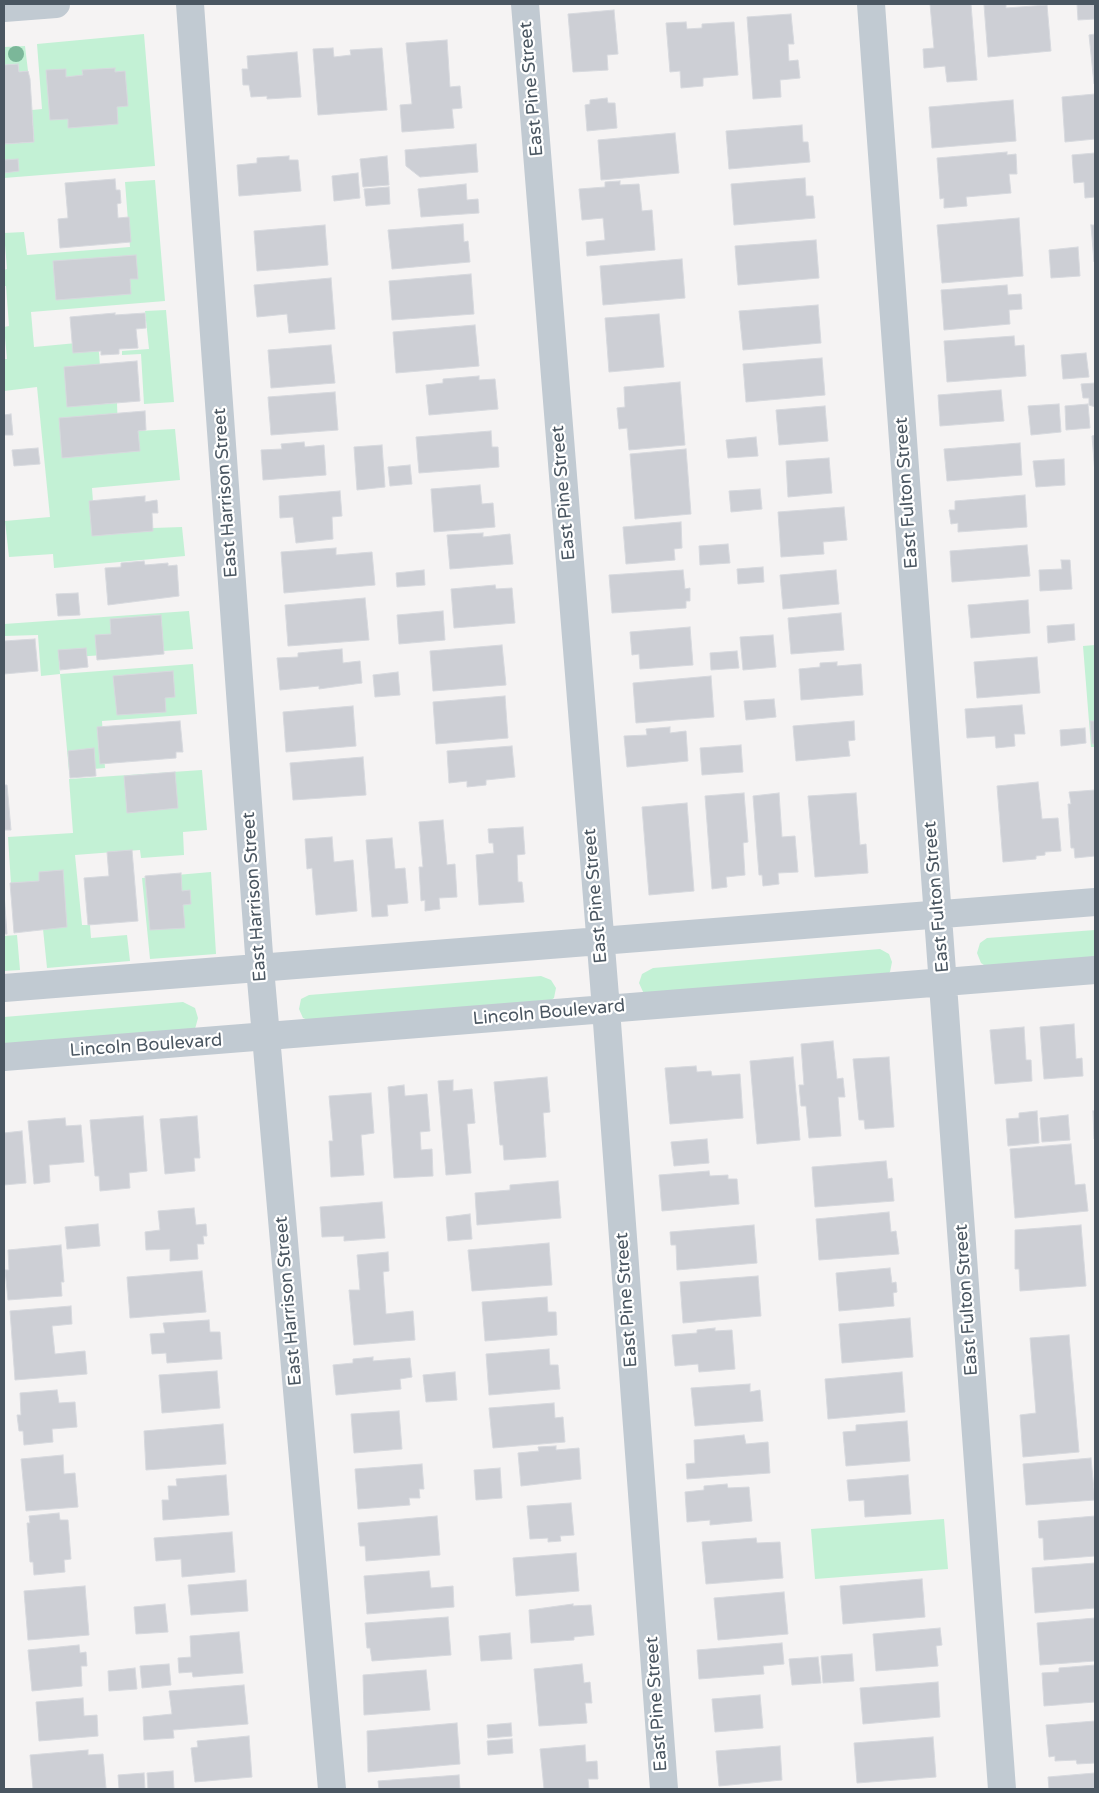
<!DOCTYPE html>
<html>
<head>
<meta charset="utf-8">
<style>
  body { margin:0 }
  #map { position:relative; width:1099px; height:1793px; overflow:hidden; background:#f5f3f3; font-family:"Varela Round",sans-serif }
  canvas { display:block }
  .frame { position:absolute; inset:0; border:5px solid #4a5661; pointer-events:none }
</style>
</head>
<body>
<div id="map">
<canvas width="1099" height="1793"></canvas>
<div class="frame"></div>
</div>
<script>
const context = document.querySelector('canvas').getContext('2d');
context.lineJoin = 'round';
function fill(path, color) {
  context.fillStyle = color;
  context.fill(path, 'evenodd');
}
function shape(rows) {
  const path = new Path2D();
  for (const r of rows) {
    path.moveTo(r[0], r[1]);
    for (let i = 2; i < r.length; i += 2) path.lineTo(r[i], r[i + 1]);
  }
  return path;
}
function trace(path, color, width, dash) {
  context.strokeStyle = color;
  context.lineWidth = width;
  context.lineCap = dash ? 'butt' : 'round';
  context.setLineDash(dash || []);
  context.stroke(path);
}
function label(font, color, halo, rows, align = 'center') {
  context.font = font + ' "Varela Round",sans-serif';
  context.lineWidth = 4.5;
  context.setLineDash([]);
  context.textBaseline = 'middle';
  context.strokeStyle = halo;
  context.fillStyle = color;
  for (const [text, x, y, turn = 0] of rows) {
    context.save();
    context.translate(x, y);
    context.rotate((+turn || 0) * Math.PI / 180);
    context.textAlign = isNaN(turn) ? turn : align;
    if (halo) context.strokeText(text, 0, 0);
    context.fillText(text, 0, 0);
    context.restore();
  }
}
fill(shape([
  [144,34,155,166,4,178,4,144,34,142,32,110,42,109,37,44],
  [25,46,28,71,19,72,18,64,4,65,4,47],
  [155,180,165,301,31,312,34,347,98,341,103,404,117,403,118,432,175,429,180,480,92,488,95,530,182,527,185,556,54,568,53,554,9,557,5,521,50,517,37,387,4,391,4,359,7,359,4,327,9,326,6,286,4,286,4,270,7,269,4,233,24,232,27,255,130,247,125,182],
  [166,310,174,402,144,404,141,354,122,355,122,351,149,349,145,311],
  [189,611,193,649,59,658,60,674,193,664,197,714,102,721,105,768,69,771,60,674,41,676,38,635,4,636,4,624],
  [1095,645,1095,747,1091,747,1083,646],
  [202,770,207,830,183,832,184,855,141,858,140,850,75,855,82,925,90,925,91,938,127,935,130,961,47,968,43,929,14,931,8,837,73,833,69,779],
  [211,872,216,954,150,959,142,878],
  [1095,930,1095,962,990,969,981,963,977,953,980,943,987,938],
  [17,935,20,970,4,971,4,936],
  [880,949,889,954,892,962,890,972,883,979,644,994,639,983,642,974,653,968],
  [541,976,551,980,556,988,554,998,544,1005,313,1022,303,1018,299,1009,301,999,309,995],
  [183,1002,195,1008,198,1018,195,1029,4,1049,4,1017],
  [944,1519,948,1569,815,1579,811,1529]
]), '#c3f1d5');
const building = shape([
  [930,4,971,4,977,80,947,82,945,66,924,68,923,49,934,48,930,4],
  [1006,4,1006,8,1047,5,1051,51,988,57,984,5,1006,4],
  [1077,4,1095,4,1095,19,1078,20,1077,4],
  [614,10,618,54,607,55,608,70,573,72,568,14,614,10],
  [791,14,794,44,788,44,789,61,798,60,800,78,780,80,781,97,753,99,747,17,791,14],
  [686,22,687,29,702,28,702,24,734,22,738,75,703,78,703,86,681,88,680,71,670,72,666,23,686,22],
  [1095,34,1095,84,1094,84,1089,35,1095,34],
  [447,40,450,87,460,86,462,108,452,109,454,128,402,132,400,105,412,104,406,43,447,40],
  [333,48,334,57,351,55,350,50,382,48,387,110,318,115,313,49,333,48],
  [297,52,301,97,267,99,267,96,251,97,249,85,243,85,242,69,248,69,247,56,297,52],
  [18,64,19,72,28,71,30,79,34,142,4,144,4,65,18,64],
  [115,68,115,72,125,71,128,106,117,107,118,124,68,128,68,119,50,120,46,70,66,69,66,77,83,75,82,70,115,68],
  [1095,94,1095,139,1065,142,1062,97,1095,94],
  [607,98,608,103,615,103,617,128,587,131,585,105,590,104,590,100,607,98],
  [1013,100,1016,141,932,148,929,107,1013,100],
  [802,125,803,142,808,142,810,162,729,169,726,131,802,125],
  [675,133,679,173,601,180,598,140,675,133],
  [476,144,478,172,420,177,406,166,405,150,476,144],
  [1007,152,1007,155,1016,154,1017,174,1009,174,1011,193,966,197,967,206,944,208,944,198,940,199,937,158,1007,152],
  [1095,153,1095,197,1085,198,1084,182,1074,183,1072,155,1095,153],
  [289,156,289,160,298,160,301,191,239,196,237,165,257,163,257,158,289,156],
  [387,156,389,185,363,187,360,159,387,156],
  [18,159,19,171,4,173,4,160,18,159],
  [358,173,360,198,334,201,332,176,358,173],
  [805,178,806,196,813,196,815,218,734,225,731,184,805,178],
  [115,179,116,190,120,190,121,203,117,204,118,218,129,217,131,242,60,248,58,219,68,218,65,183,115,179],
  [620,181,620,185,639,184,642,211,652,210,655,250,587,256,586,242,605,240,603,218,582,220,579,189,605,187,605,182,620,181],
  [466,184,467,200,478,199,479,213,421,217,418,189,466,184],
  [389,187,390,204,366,206,364,189,389,187],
  [1019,218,1023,276,942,283,937,225,1019,218],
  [463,224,464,242,468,241,470,262,392,269,388,230,463,224],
  [325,225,328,265,257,271,254,231,325,225],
  [1091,225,1095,225,1095,262,1094,262,1091,225],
  [816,240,819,278,738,285,735,246,816,240],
  [1078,247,1080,276,1051,278,1049,250,1078,247],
  [136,255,138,279,130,279,131,294,56,300,53,261,136,255],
  [682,259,685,298,603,305,600,266,682,259],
  [471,274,474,314,392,320,389,281,471,274],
  [331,278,335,329,289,333,287,314,257,317,254,285,331,278],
  [1007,285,1008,295,1021,294,1022,309,1009,310,1010,324,944,330,941,290,1007,285],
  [818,305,821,343,743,350,739,311,818,305],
  [115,313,115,315,145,313,146,328,136,329,138,348,119,349,119,354,101,355,101,351,73,353,70,317,115,313],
  [659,314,664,367,609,372,605,318,659,314],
  [475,325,479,366,396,373,393,332,475,325],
  [1014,336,1015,346,1024,345,1026,376,947,382,944,341,1014,336],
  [331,345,335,383,271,388,268,350,331,345],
  [1086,353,1089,377,1063,379,1061,355,1086,353],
  [822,358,825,395,746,402,743,364,822,358],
  [137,361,140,401,67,407,64,367,137,361],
  [479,376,479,380,495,379,498,409,429,415,426,385,443,383,443,379,479,376],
  [680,382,685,445,629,450,627,428,619,429,617,408,625,407,624,387,680,382],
  [1095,383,1095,407,1089,405,1089,398,1083,398,1081,384,1095,383],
  [1001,390,1004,421,940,426,938,395,1001,390],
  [335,392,338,430,271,435,268,397,335,392],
  [1059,404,1061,432,1031,435,1028,406,1059,404],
  [1088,404,1090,428,1066,430,1065,406,1088,404],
  [825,406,828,441,779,445,776,410,825,406],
  [145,411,146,430,138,431,140,451,62,458,59,418,145,411],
  [11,414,13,435,4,435,4,415,11,414],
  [491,431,492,447,498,447,499,467,419,473,416,437,491,431],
  [1095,435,1095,474,1092,436,1095,435],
  [756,437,758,456,728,458,726,440,756,437],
  [304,442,305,447,324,445,326,475,263,480,261,450,282,449,281,444,304,442],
  [1020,443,1022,475,947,481,944,449,1020,443],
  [382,445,385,487,357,490,354,447,382,445],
  [38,448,40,464,14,466,12,450,38,448],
  [686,449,691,514,635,519,630,454,686,449],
  [829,458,832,493,788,497,786,461,829,458],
  [1064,459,1065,485,1036,487,1033,461,1064,459],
  [410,465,412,484,390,486,388,467,410,465],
  [480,485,482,504,493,503,495,527,434,532,431,489,480,485],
  [760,489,762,509,731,512,729,491,760,489],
  [340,491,342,516,332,517,333,539,296,543,293,517,280,518,279,496,340,491],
  [1025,495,1027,527,958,532,958,523,951,524,949,510,955,510,955,501,1025,495],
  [145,496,145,502,157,500,158,513,152,513,153,531,92,536,89,501,145,496],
  [844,507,847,540,823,542,824,554,781,557,778,512,844,507],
  [681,522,682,548,674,549,675,560,626,564,623,527,681,522],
  [483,533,483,537,510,534,513,564,450,569,447,535,483,533],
  [728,544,730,563,700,565,699,546,728,544],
  [1027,545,1030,576,952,582,950,551,1027,545],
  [336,548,336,555,372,552,375,585,284,593,281,552,336,548],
  [1061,560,1070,560,1072,589,1040,591,1039,570,1062,569,1061,560],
  [144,561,145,565,168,563,168,566,177,565,179,596,108,605,105,568,121,567,121,563,144,561],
  [763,567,764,582,738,584,737,569,763,567],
  [424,570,425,585,397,587,396,573,424,570],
  [683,570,685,589,690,588,690,601,686,601,686,608,612,613,609,575,683,570],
  [836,570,839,604,783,609,780,575,836,570],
  [495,585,496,589,512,588,515,623,454,628,451,589,495,585],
  [78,593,80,615,58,616,56,594,78,593],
  [365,598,369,640,288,646,285,605,365,598],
  [1028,600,1030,633,971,638,968,605,1028,600],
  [443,611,445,640,399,644,397,615,443,611],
  [841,613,844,650,791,654,788,618,841,613],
  [161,615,164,654,97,660,95,635,111,634,110,619,161,615],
  [1074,624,1075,640,1048,643,1047,626,1074,624],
  [690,627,693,665,640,669,639,654,632,655,630,632,690,627],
  [773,635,776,667,743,670,740,637,773,635],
  [35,639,38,671,4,674,4,641,35,639],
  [502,645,506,685,433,691,430,651,502,645],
  [86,648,88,667,60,670,58,650,86,648],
  [342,649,343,663,360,661,362,683,319,689,319,686,280,690,277,658,298,657,298,653,342,649],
  [737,651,739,668,711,670,710,653,737,651],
  [1037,657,1040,693,977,698,974,662,1037,657],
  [837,662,837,666,861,664,863,695,801,700,799,669,820,667,820,663,837,662],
  [173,671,175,697,165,698,166,712,117,715,113,676,173,671],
  [398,672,400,695,375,697,373,675,398,672],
  [711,676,714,717,636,723,633,683,711,676],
  [505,696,508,738,436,744,433,702,505,696],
  [774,699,776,717,746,720,744,701,774,699],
  [1022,705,1025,734,1014,734,1015,746,996,748,995,736,967,738,965,709,1022,705],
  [353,706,356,746,286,752,283,712,353,706],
  [180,721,183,752,176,752,176,758,100,764,97,727,180,721],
  [854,721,855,740,848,741,850,756,796,761,793,726,854,721],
  [1090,721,1095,721,1095,744,1092,744,1090,721],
  [670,727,670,733,686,731,688,761,627,767,624,736,647,735,646,729,670,727],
  [1085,728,1086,743,1061,746,1060,730,1085,728],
  [741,745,743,772,702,775,700,748,741,745],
  [512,746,515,777,486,780,486,785,467,787,467,781,449,783,447,751,512,746],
  [94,748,96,776,70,778,68,751,94,748],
  [363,757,366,795,293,800,290,763,363,757],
  [175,772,178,808,127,813,124,776,175,772],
  [1038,782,1042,819,1058,818,1061,851,1045,852,1045,855,1036,856,1036,859,1003,862,997,786,1038,782],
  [4,785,7,785,11,830,4,830,4,785],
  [1095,790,1095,856,1075,858,1074,848,1071,848,1068,804,1071,804,1069,792,1095,790],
  [744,793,748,842,743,843,745,875,726,877,727,887,712,889,705,796,744,793],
  [779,793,782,837,795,836,798,872,778,873,779,884,763,886,762,875,759,875,753,796,779,793],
  [856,793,860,845,866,844,868,873,815,877,808,796,856,793],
  [687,803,694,891,649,895,642,807,687,803],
  [443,820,447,865,455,864,457,897,439,898,440,909,425,911,425,900,421,901,419,867,423,867,419,822,443,820],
  [523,827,525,854,517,855,518,882,522,882,524,902,479,905,476,855,494,853,493,843,489,843,488,829,523,827],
  [332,837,334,862,353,860,357,911,316,915,312,868,307,869,305,839,332,837],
  [392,838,395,869,405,868,408,903,387,905,388,916,372,917,366,840,392,838],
  [132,850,138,921,88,925,84,878,109,876,107,852,132,850],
  [63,870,67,927,14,933,10,883,39,881,39,872,63,870],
  [181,873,182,891,190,890,191,904,183,905,185,928,150,930,145,876,181,873],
  [4,893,7,934,4,934,4,893],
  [1074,1024,1076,1059,1082,1058,1083,1076,1044,1079,1040,1027,1074,1024],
  [1024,1027,1026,1060,1031,1060,1032,1081,995,1084,990,1030,1024,1027],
  [833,1041,837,1079,843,1078,845,1097,838,1097,841,1136,809,1138,806,1106,801,1106,799,1085,804,1085,801,1044,833,1041],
  [793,1057,800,1140,757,1144,750,1061,793,1057],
  [889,1057,894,1127,865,1129,864,1120,859,1120,853,1059,889,1057],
  [696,1066,697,1072,711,1071,712,1076,740,1074,743,1118,670,1124,665,1068,696,1066],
  [547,1077,550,1112,543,1113,546,1157,504,1160,503,1145,500,1145,494,1082,547,1077],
  [453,1080,453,1091,472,1089,475,1123,467,1124,471,1173,446,1175,438,1081,453,1080],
  [404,1085,405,1096,427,1094,430,1131,420,1132,421,1150,432,1149,433,1176,394,1178,388,1087,404,1085],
  [371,1093,374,1133,361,1135,364,1175,331,1177,329,1141,333,1141,329,1096,371,1093],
  [1037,1111,1039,1143,1008,1146,1006,1119,1019,1118,1019,1113,1037,1111],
  [1093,1111,1095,1111,1095,1139,1094,1139,1093,1111],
  [1068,1115,1070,1140,1042,1142,1040,1118,1068,1115],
  [143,1116,147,1171,129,1173,130,1188,100,1191,99,1176,95,1176,90,1120,143,1116],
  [197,1116,200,1158,194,1158,195,1171,165,1174,160,1119,197,1116],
  [65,1118,66,1126,81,1125,84,1162,49,1165,50,1182,34,1184,28,1121,65,1118],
  [22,1131,26,1183,4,1185,4,1133,22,1131],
  [707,1139,709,1163,674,1166,671,1142,707,1139],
  [1071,1144,1075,1185,1085,1184,1088,1211,1015,1218,1010,1149,1071,1144],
  [886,1161,888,1179,892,1178,894,1201,815,1207,812,1167,886,1161],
  [709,1171,710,1176,728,1175,728,1179,737,1179,739,1204,662,1211,659,1175,709,1171],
  [558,1181,561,1218,477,1225,475,1193,510,1190,510,1185,558,1181],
  [382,1202,385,1238,344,1241,344,1236,322,1237,320,1207,382,1202],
  [194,1208,196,1225,206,1224,207,1236,203,1236,204,1244,197,1244,198,1259,170,1261,170,1249,146,1250,145,1232,160,1230,158,1211,194,1208],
  [889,1212,891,1232,896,1231,899,1254,819,1260,816,1219,889,1212],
  [470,1214,472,1239,448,1241,446,1217,470,1214],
  [98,1224,100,1246,67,1249,65,1227,98,1224],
  [754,1225,757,1263,677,1270,676,1245,671,1245,670,1232,754,1225],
  [1081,1225,1086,1286,1020,1291,1019,1269,1015,1269,1015,1230,1081,1225],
  [549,1243,552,1285,472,1291,468,1250,549,1243],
  [61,1245,64,1282,61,1282,62,1296,8,1300,5,1270,9,1270,8,1250,61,1245],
  [388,1252,389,1271,383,1272,386,1314,413,1311,415,1340,354,1345,349,1290,360,1290,357,1255,388,1252],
  [890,1268,892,1283,896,1282,897,1292,893,1293,894,1306,839,1311,836,1273,890,1268],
  [202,1271,206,1312,130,1318,127,1277,202,1271],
  [758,1276,761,1316,683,1323,680,1282,758,1276],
  [547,1297,548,1312,556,1312,557,1335,485,1341,482,1302,547,1297],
  [71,1306,72,1324,52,1326,55,1354,85,1351,87,1374,15,1380,10,1311,71,1306],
  [910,1318,913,1357,842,1363,839,1324,910,1318],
  [209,1320,210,1332,220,1332,222,1359,167,1363,166,1353,152,1354,150,1334,165,1333,163,1323,209,1320],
  [715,1328,715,1331,732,1330,735,1369,699,1372,698,1364,675,1366,672,1335,697,1333,697,1330,715,1328],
  [1069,1335,1079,1452,1023,1457,1020,1415,1036,1413,1030,1338,1069,1335],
  [549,1349,550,1365,558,1365,560,1389,489,1395,486,1354,549,1349],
  [373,1357,373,1361,410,1358,412,1377,400,1379,401,1389,336,1395,333,1365,353,1363,353,1359,373,1357],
  [217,1371,220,1408,162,1413,159,1375,217,1371],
  [455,1372,457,1400,426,1402,423,1375,455,1372],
  [902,1372,905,1412,828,1419,825,1379,902,1372],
  [750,1384,750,1392,760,1390,763,1421,695,1426,691,1388,750,1384],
  [57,1390,59,1403,75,1402,77,1427,52,1429,53,1442,24,1445,23,1431,19,1431,17,1415,21,1415,20,1393,57,1390],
  [554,1403,555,1418,563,1417,565,1442,493,1448,489,1408,554,1403],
  [399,1411,402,1449,354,1453,351,1414,399,1411],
  [907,1421,910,1461,846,1466,843,1432,856,1431,856,1425,907,1421],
  [223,1424,226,1464,146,1470,144,1431,223,1424],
  [744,1435,746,1444,768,1442,770,1473,687,1479,686,1464,695,1463,694,1440,744,1435],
  [556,1446,556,1450,579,1448,581,1479,521,1486,518,1453,539,1451,538,1447,556,1446],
  [63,1455,64,1474,75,1473,78,1507,26,1511,21,1459,63,1455],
  [1091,1458,1095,1500,1026,1505,1023,1464,1091,1458],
  [422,1464,424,1489,419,1489,420,1498,409,1498,410,1505,358,1509,355,1469,422,1464],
  [500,1468,502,1498,476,1500,474,1470,500,1468],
  [226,1475,229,1515,163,1520,162,1500,169,1500,168,1486,177,1486,176,1479,226,1475],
  [908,1475,911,1514,865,1517,864,1500,849,1501,847,1480,908,1475],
  [727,1484,728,1488,749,1487,752,1521,710,1525,710,1520,687,1522,685,1492,704,1490,704,1486,727,1484],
  [571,1503,574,1535,560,1536,561,1541,548,1542,548,1538,530,1539,527,1506,571,1503],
  [59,1513,60,1520,68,1520,71,1559,64,1560,65,1572,34,1575,33,1562,30,1562,27,1523,30,1523,29,1516,59,1513],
  [437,1516,440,1555,366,1561,365,1546,360,1546,358,1523,437,1516],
  [1095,1516,1095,1556,1044,1560,1043,1538,1039,1538,1038,1521,1095,1516],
  [232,1532,235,1572,182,1577,181,1559,156,1561,154,1538,232,1532],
  [756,1538,757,1543,780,1542,783,1578,706,1584,702,1542,756,1538],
  [576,1553,579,1591,516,1596,513,1558,576,1553],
  [1095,1563,1095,1608,1035,1613,1032,1568,1095,1563],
  [429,1571,431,1588,453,1586,454,1607,367,1614,364,1576,429,1571],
  [922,1579,925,1617,843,1624,840,1586,922,1579],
  [246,1580,248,1611,191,1615,188,1585,246,1580],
  [85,1586,89,1635,28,1640,24,1591,85,1586],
  [784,1592,788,1634,718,1640,714,1598,784,1592],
  [165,1604,168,1632,136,1634,134,1607,165,1604],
  [573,1604,573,1606,591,1605,594,1635,574,1637,574,1640,531,1643,529,1610,573,1604],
  [448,1617,451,1655,372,1661,370,1648,367,1648,365,1623,448,1617],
  [1095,1618,1095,1661,1040,1665,1037,1623,1095,1618],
  [940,1628,942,1645,936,1646,938,1666,876,1671,873,1634,940,1628],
  [239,1632,243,1673,193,1677,192,1672,179,1673,178,1658,191,1657,190,1636,239,1632],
  [510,1633,512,1659,481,1661,479,1636,510,1633],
  [782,1643,784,1664,763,1666,764,1674,699,1679,697,1650,782,1643],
  [79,1645,80,1653,86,1652,87,1666,81,1666,82,1686,32,1691,28,1650,79,1645],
  [852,1654,854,1681,823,1683,821,1656,852,1654],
  [818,1657,821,1683,792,1685,789,1659,818,1657],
  [169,1664,171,1685,142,1688,140,1666,169,1664],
  [582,1664,584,1683,590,1682,592,1703,585,1703,587,1723,539,1726,534,1669,582,1664],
  [1095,1665,1095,1702,1044,1706,1042,1673,1059,1672,1059,1668,1095,1665],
  [135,1668,137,1689,109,1691,108,1671,135,1668],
  [426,1670,430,1710,364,1715,363,1675,426,1670],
  [938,1682,940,1717,863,1724,860,1688,938,1682],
  [244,1685,248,1724,173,1730,174,1738,144,1740,143,1717,172,1714,169,1691,244,1685],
  [760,1695,763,1728,715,1732,712,1699,760,1695],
  [83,1698,84,1716,97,1715,98,1736,39,1741,36,1702,83,1698],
  [1095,1721,1095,1763,1077,1764,1076,1760,1055,1761,1055,1756,1049,1757,1046,1725,1095,1721],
  [457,1723,460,1764,368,1772,367,1731,457,1723],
  [511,1723,512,1736,488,1738,487,1725,511,1723],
  [249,1736,252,1777,195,1782,191,1748,198,1747,197,1741,249,1736],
  [933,1737,936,1777,857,1783,854,1743,933,1737],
  [512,1739,513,1753,488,1755,487,1741,512,1739],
  [585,1745,586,1762,597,1761,598,1779,588,1779,589,1789,544,1789,540,1749,585,1745],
  [780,1746,782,1780,719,1786,716,1751,780,1746],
  [88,1750,88,1755,103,1754,106,1788,33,1789,30,1755,88,1750],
  [173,1771,174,1789,148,1789,147,1773,173,1771],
  [144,1773,145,1789,119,1789,118,1775,144,1773],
  [1095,1773,1095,1789,1049,1789,1048,1777,1095,1773],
  [459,1775,460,1789,379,1789,378,1781,459,1775]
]);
fill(building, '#cdcfd5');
trace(building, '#d7d9de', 1);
trace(shape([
  [190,4,260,968,332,1789],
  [525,4,606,1009,664,1789],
  [871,4,1002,1789],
  [4,8,56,4],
  [4,988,1095,902],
  [4,1057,1095,970]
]), '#c1cad2', 28);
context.fillStyle = '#7bb799';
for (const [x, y] of [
  [16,54]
]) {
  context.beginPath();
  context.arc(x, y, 8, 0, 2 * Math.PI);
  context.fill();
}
label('18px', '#4a5661', '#fff', [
  ["East Pine Street",532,89,-95],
  ["East Harrison Street",226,493,-94],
  ["East Pine Street",564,493,-95],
  ["East Fulton Street",907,493,-94],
  ["East Pine Street",596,896,-95],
  ["East Harrison Street",255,897,-94],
  ["East Fulton Street",937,897,-95],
  ["Lincoln Boulevard",549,1013,-5],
  ["Lincoln Boulevard",146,1046,-4],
  ["East Pine Street",627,1300,-94],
  ["East Fulton Street",967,1300,-94],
  ["East Harrison Street",289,1301,-95],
  ["East Pine Street",657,1704,-94]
]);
</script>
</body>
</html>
